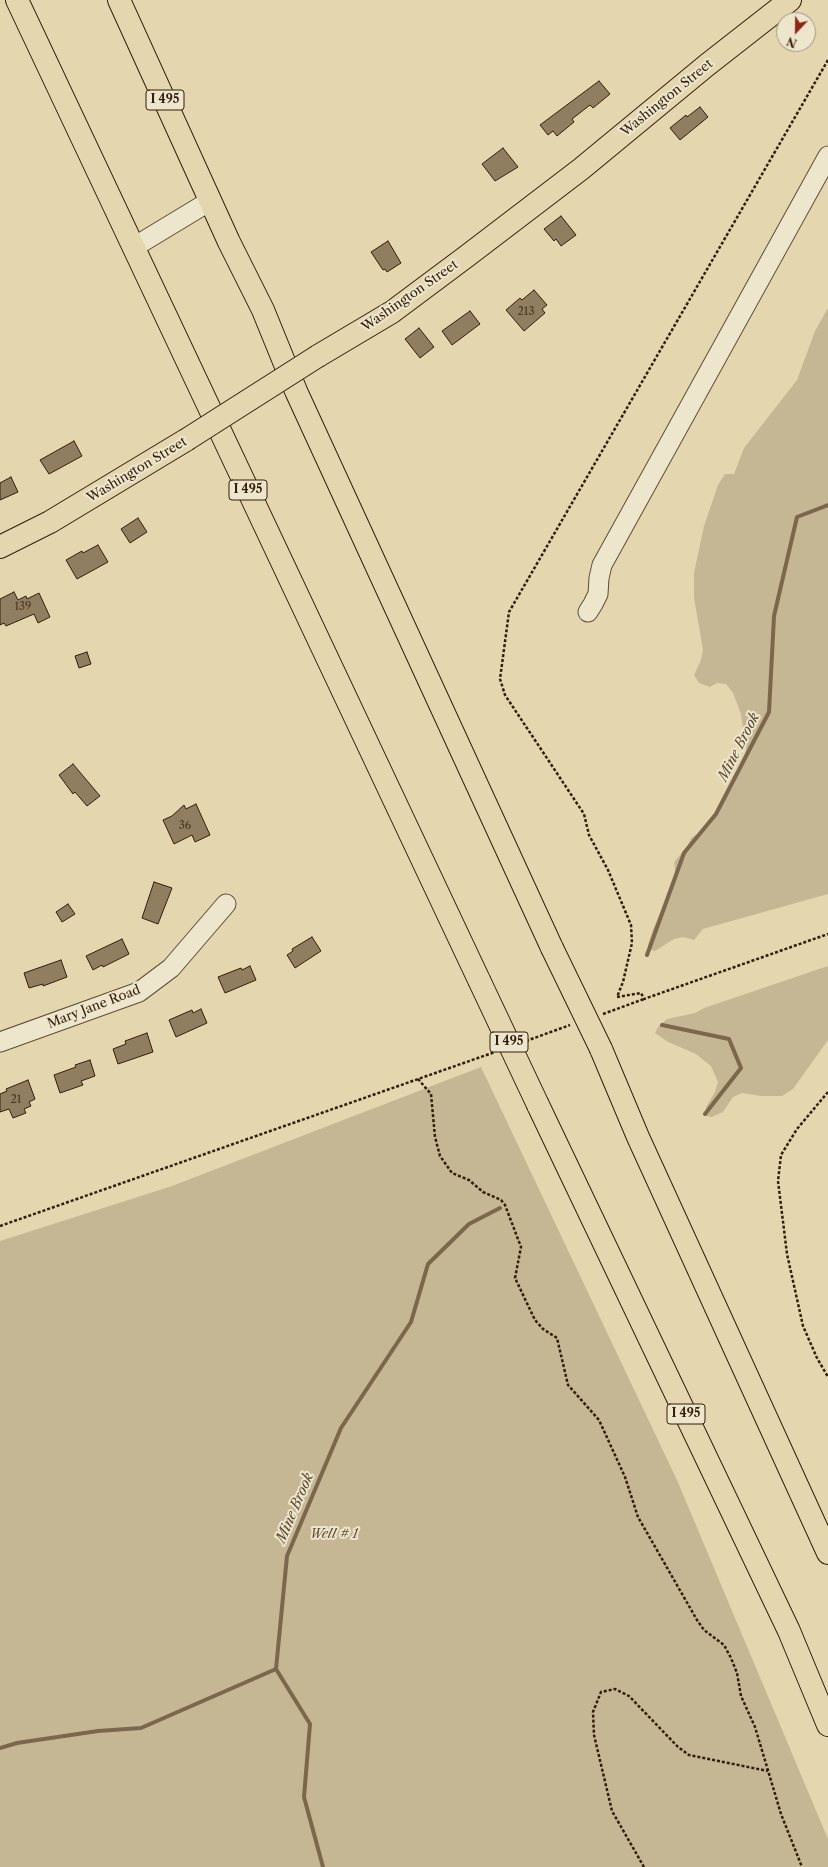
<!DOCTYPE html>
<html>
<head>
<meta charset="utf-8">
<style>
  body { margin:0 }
  #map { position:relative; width:828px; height:1867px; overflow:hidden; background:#e4d7b0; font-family:"Libre Caslon Text",serif }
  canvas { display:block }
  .north { position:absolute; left:776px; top:12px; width:40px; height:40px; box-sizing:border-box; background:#ede5cc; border:1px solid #a3957f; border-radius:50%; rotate:202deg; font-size:11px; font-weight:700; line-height:16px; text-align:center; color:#341d0b }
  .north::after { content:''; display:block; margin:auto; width:14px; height:18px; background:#8f2418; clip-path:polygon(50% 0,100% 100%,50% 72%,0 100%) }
</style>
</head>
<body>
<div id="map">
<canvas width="828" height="1867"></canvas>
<div class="north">N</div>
</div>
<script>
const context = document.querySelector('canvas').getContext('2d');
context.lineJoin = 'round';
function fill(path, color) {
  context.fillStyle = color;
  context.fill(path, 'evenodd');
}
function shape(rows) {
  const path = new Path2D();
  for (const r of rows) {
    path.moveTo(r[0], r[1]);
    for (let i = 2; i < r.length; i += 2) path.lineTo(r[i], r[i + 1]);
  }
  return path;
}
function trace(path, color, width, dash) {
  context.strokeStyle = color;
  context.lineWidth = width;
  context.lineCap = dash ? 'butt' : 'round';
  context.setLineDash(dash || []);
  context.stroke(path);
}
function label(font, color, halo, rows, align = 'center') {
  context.font = font + ' "Libre Caslon Text",serif';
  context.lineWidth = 4;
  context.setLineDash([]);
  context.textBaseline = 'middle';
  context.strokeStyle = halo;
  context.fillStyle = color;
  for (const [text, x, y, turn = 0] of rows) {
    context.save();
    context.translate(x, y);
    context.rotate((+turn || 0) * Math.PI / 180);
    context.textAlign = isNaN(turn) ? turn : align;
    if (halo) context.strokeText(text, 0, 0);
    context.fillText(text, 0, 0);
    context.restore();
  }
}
fill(shape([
  [828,308,828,894,703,929,694,940,683,937,674,939,655,951,651,950,648,945,653,929,674,885,676,878,674,862,687,847,691,838,709,826,732,786,746,751,741,714,733,693,726,684,717,683,710,687,699,683,694,675,701,660,703,650,694,598,694,573,704,526,718,485,725,474,734,474,744,448,797,380,815,331],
  [828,966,828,1040,793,1089,782,1096,761,1096,742,1093,733,1097,723,1112,712,1117,706,1116,706,1107,715,1092,718,1082,711,1066,696,1054,668,1042,655,1033,658,1027,667,1019,695,1013,704,1008],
  [481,1067,677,1480,828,1839,828,1867,0,1867,0,1241,172,1186]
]), '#c6b794');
trace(shape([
  [647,955,684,853,716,814,769,712,774,616,797,517,828,505],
  [662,1025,729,1039,741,1068,705,1114],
  [0,1748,17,1743,98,1731,141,1728,276,1669],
  [323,1867,304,1797,310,1724,276,1669,287,1556,341,1428,411,1322,428,1264,469,1224,500,1208]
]), '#7a674c', 4);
const building = shape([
  [599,81,610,94,593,108,590,105,572,119,574,122,557,136,553,131,548,135,540,125,599,81],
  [700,107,708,117,680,140,670,128,686,115,687,117,700,107],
  [503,148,518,167,495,181,482,164,503,148],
  [561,216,576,235,561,246,556,239,554,241,544,229,561,216],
  [388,241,401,263,387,272,385,269,383,270,371,252,388,241],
  [534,290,547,305,542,309,545,313,524,331,506,310,520,298,522,300,534,290],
  [470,311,480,324,452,345,442,331,470,311],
  [419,328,434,347,420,358,405,339,419,328],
  [74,441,82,456,49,474,40,460,74,441],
  [11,477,18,492,0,500,0,483,11,477],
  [138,518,147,532,130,543,121,529,138,518],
  [98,545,108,562,77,579,66,560,82,551,83,553,98,545],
  [14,592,18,600,26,596,27,599,39,593,50,617,38,623,34,614,6,626,4,623,0,625,0,599,14,592],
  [87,652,91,664,79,668,75,656,87,652],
  [73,764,100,796,87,806,75,792,73,794,59,775,73,764],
  [196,804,210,835,195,842,192,835,174,844,163,820,172,816,184,805,186,809,196,804],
  [154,882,172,888,158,924,142,918,154,882],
  [68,904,75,914,62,922,56,912,68,904],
  [312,937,321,951,295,968,287,955,293,951,292,949,312,937],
  [122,939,129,954,103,967,102,965,93,970,86,956,122,939],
  [61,960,67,977,43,986,43,984,29,988,24,973,61,960],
  [250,966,256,980,225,993,218,977,241,968,242,970,250,966],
  [201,1009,207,1023,176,1037,169,1020,192,1010,193,1013,201,1009],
  [147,1033,153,1052,118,1064,113,1049,126,1044,125,1041,147,1033],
  [90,1060,95,1076,81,1081,83,1085,60,1093,54,1075,76,1067,75,1065,90,1060],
  [28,1080,35,1099,29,1102,31,1106,24,1109,26,1113,13,1118,9,1109,0,1112,0,1094,7,1091,6,1089,28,1080]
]);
fill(building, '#907e61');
trace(building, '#341d0b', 1);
const minor = shape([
  [134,247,210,201],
  [588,612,593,604,598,594,599,578,602,565,828,156],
  [0,1042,139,992,171,968,226,904]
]);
const major = shape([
  [318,356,392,312,467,256,581,169,707,65,790,0],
  [0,547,50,522,186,440]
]);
const highway = shape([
  [17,0,479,980],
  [119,0,229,242,263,310,296,391,552,948],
  [601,1049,638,1137,828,1553],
  [538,1105,789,1631,828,1725]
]);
trace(minor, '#604c34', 21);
trace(major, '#341d0b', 24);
trace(highway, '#341d0b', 24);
trace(shape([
  [828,60,509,612,500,679,505,695,584,814,589,835,608,870,631,925,632,943,623,982,617,997,641,993,644,999,828,934],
  [603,1014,644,999],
  [526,1041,570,1025],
  [418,1079,431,1094,435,1137,440,1156,452,1173,469,1180,483,1192,501,1200,505,1205,521,1247,515,1278,535,1320,543,1329,557,1338,568,1385,599,1420,625,1477,638,1517,697,1620,704,1630,724,1645,731,1658,737,1673,741,1696,755,1727,781,1814,802,1867],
  [828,1092,797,1129,781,1155,778,1181,787,1254,803,1326,817,1358,828,1377],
  [0,1226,495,1052],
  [644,1867,612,1811,594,1735,593,1712,601,1692,615,1689,629,1696,678,1747,689,1755,768,1771]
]), '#341d0b', 2.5, [3, 2]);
trace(minor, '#ede5cc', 19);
trace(major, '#e4d7b0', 22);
trace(highway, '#e4d7b0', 22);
const majorBridge = shape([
  [186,440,318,356]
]);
const highwayBridge = shape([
  [552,948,601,1049],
  [479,980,538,1105]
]);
trace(majorBridge, '#341d0b', 24, []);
trace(highwayBridge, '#341d0b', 24, []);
trace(majorBridge, '#e4d7b0', 22);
trace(highwayBridge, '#e4d7b0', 22);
label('11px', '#4b3520', null, [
  ["213",526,312],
  ["139",23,607],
  ["36",185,826],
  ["21",16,1100]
]);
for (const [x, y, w] of [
  [165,100,38],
  [248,490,38],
  [509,1042,38],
  [686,1414,38]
]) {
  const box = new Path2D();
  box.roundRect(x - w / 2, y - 10, w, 20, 3);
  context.fillStyle = '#ede5cc';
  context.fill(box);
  trace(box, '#341d0b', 1);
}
label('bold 12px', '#341d0b', null, [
  ["I 495",165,100],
  ["I 495",248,490],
  ["I 495",509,1042],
  ["I 495",686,1414]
]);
label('13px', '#341d0b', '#ede5cc', [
  ["Washington Street",667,98,-39],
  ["Washington Street",410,296,-35],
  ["Washington Street",137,470,-31],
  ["Mary Jane Road",94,1007,-21]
]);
label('italic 13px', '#604b34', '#ede5cc', [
  ["Well # 1",334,1534]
]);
label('italic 14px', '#5d4831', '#ede5cc', [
  ["Mine Brook",739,747,-63],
  ["Mine Brook",295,1508,-67]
]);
</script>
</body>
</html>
